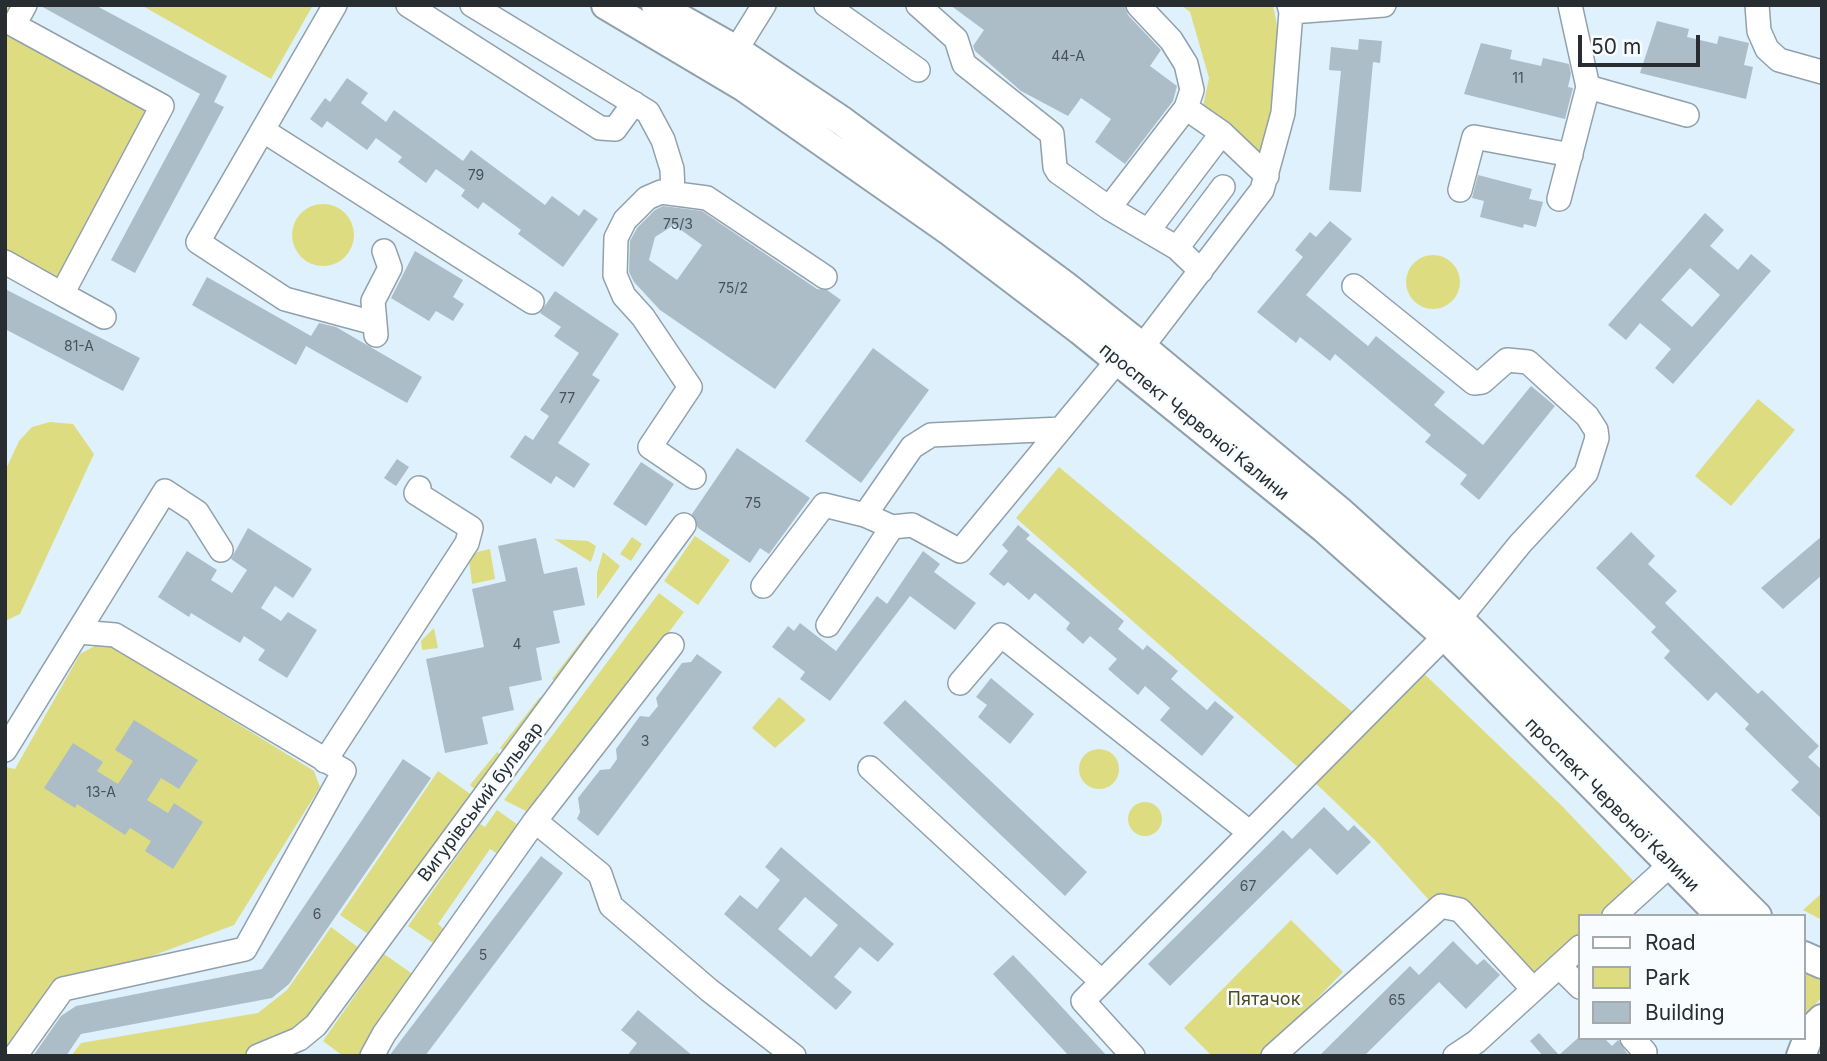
<!DOCTYPE html>
<html>
<head>
<meta charset="utf-8">
<style>
  body { margin:0 }
  #map { position:relative; width:1827px; height:1061px; overflow:hidden; background:#dff1fc; font-family:Inter,sans-serif }
  canvas { display:block }
  .frame { position:absolute; inset:0; border:7px solid #272d31; pointer-events:none }
  .legend { position:absolute; left:1578px; top:914px; width:228px; height:126px; box-sizing:border-box; background:#f8fcfe; border:2px solid #a4a9ac; margin:0; padding:9px 12px; list-style:none; font-size:21px; color:#272d31 }
  .legend li { display:flex; align-items:center; gap:14px; height:35px }
  .legend b { width:35px; border:2px solid #a4a9ac }
  .scale { position:absolute; left:1578px; top:35px; width:122px; height:32px; box-sizing:border-box; border:4px solid #272d31; border-top:0; padding-left:9px; font-size:21px; line-height:24px; white-space:nowrap; color:#272d31; -webkit-text-stroke:5px #f8fcfe; paint-order:stroke }
</style>
</head>
<body>
<div id="map">
<canvas width="1827" height="1061"></canvas>
<div class="frame"></div>
<ul class="legend">
<li><b style="height:9px;background:#fff"></b>Road</li>
<li><b style="height:19px;background:#dddc81"></b>Park</li>
<li><b style="height:19px;background:#acbdc8"></b>Building</li>
</ul>
<div class="scale">50 m</div>
</div>
<script>
const context = document.querySelector('canvas').getContext('2d');
context.lineJoin = 'round';
function fill(path, color) {
  context.fillStyle = color;
  context.fill(path, 'evenodd');
}
function shape(rows) {
  const path = new Path2D();
  for (const r of rows) {
    if (r.length === 3) {
      path.moveTo(r[0] + r[2], r[1]);
      path.arc(r[0], r[1], r[2], 0, 2 * Math.PI);
      continue;
    }
    path.moveTo(r[0], r[1]);
    for (let i = 2; i < r.length; i += 2) path.lineTo(r[i], r[i + 1]);
  }
  return path;
}
function trace(path, color, width, dash) {
  context.strokeStyle = color;
  context.lineWidth = width;
  context.lineCap = dash ? 'butt' : 'round';
  context.setLineDash(dash || []);
  context.stroke(path);
}
function label(font, color, halo, rows, align = 'center') {
  context.font = font + ' Inter,sans-serif';
  context.lineWidth = 5;
  context.setLineDash([]);
  context.textBaseline = 'middle';
  context.strokeStyle = halo;
  context.fillStyle = color;
  for (const [text, x, y, turn = 0] of rows) {
    context.save();
    context.translate(x, y);
    context.rotate((+turn || 0) * Math.PI / 180);
    context.textAlign = isNaN(turn) ? turn : align;
    if (halo) context.strokeText(text, 0, 0);
    context.fillText(text, 0, 0);
    context.restore();
  }
}
fill(shape([
  [5,5,17,5,6,26,152,109,61,283,5,252],
  [141,5,313,5,271,79],
  [1181,5,1273,5,1279,36,1277,87,1262,160,1202,111,1209,78,1190,12],
  [323,235,31],
  [1433,282,27],
  [1758,399,1795,430,1731,506,1695,476],
  [50,422,73,424,94,454,20,614,5,621,5,471,19,441,32,427],
  [1059,467,1361,719,1416,666,1562,806,1642,890,1614,916,1580,916,1580,947,1533,989,1460,910,1436,908,1375,840,1308,776,1016,518],
  [695,536,730,560,698,605,664,581],
  [632,537,642,544,631,561,620,554],
  [554,539,588,541,596,546,591,562],
  [490,549,495,579,472,584,469,560,477,552],
  [603,552,620,566,597,599,597,573],
  [659,593,684,612,532,814,504,800],
  [592,627,599,632,559,684,552,679],
  [434,628,438,648,422,650,421,641],
  [104,641,314,771,320,787,234,925,147,958,58,981,5,1056,5,767,15,769,80,654],
  [540,697,547,702,507,754,500,748],
  [779,697,806,720,775,748,752,728],
  [1099,769,20],
  [497,752,505,758,478,792,470,785],
  [438,771,476,798,374,938,340,915],
  [1145,819,17],
  [497,810,521,827,501,856,490,849,438,924,446,931,436,945,408,926,480,824,485,827],
  [1822,893,1822,920,1803,910],
  [1291,920,1343,972,1261,1056,1212,1056,1184,1028],
  [331,927,363,951,306,1024,241,1056,71,1056,81,1043,258,1013,287,990],
  [384,954,414,975,358,1056,343,1056,323,1041],
  [1804,973,1822,981,1822,997,1804,1017]
]), '#dddc81');
fill(shape([
  [39,5,95,5,227,76,214,102,224,107,135,273,111,260,200,94],
  [950,5,1124,5,1128,15,1161,50,1150,66,1177,86,1173,101,1125,164,1095,142,1111,119,1081,98,1068,116,1021,91,975,51,973,46,984,30],
  [1657,21,1689,29,1687,37,1717,44,1719,36,1749,43,1744,65,1753,67,1746,99,1640,73],
  [1359,39,1382,41,1380,63,1373,62,1361,192,1329,190,1341,71,1329,70,1331,47,1358,50],
  [1481,43,1512,50,1510,59,1541,66,1543,58,1569,64,1571,74,1568,87,1573,88,1565,119,1464,94],
  [347,78,368,93,361,103,386,122,394,110,463,161,471,150,545,205,552,196,579,216,584,209,598,219,563,267,518,234,521,230,483,202,478,209,461,196,465,190,436,169,426,183,398,162,402,157,376,138,367,150,327,121,322,128,310,119,325,98,330,102],
  [1478,175,1532,189,1529,199,1543,202,1536,227,1524,224,1523,228,1480,217,1484,201,1472,198],
  [663,206,702,211,817,289,827,290,841,300,775,389,660,310,634,282,629,272,630,241,637,228,655,210],
  [674,225,702,245,677,280,649,260,655,237],
  [1705,213,1724,230,1710,246,1738,270,1751,254,1771,271,1673,384,1655,368,1671,349,1640,323,1626,340,1608,325],
  [1690,268,1720,295,1692,327,1661,300],
  [1330,221,1352,239,1306,295,1368,346,1376,336,1445,392,1434,405,1470,434,1483,445,1531,386,1555,406,1479,500,1460,484,1467,475,1425,442,1431,435,1335,354,1330,361,1300,337,1296,343,1257,312,1303,257,1295,250,1310,232,1316,237],
  [415,251,463,280,453,297,464,304,453,321,436,311,429,321,391,298],
  [207,277,311,336,319,323,336,327,422,377,407,403,306,346,296,365,192,305],
  [5,289,140,358,123,391,5,329],
  [555,291,619,334,592,375,600,380,558,443,590,464,574,488,556,476,551,484,510,457,525,435,533,440,549,416,540,410,579,353,554,336,561,327,540,313],
  [873,348,929,390,861,483,805,441],
  [737,448,810,498,769,554,760,548,750,563,698,528,692,514],
  [397,459,409,467,396,486,384,478],
  [641,462,674,484,646,526,613,504],
  [1018,525,1030,535,1026,539,1124,621,1118,629,1143,650,1147,645,1178,671,1171,679,1207,710,1215,701,1234,717,1202,756,1160,720,1170,708,1145,686,1138,695,1108,669,1117,659,1090,636,1083,644,1066,629,1070,623,1035,593,1029,600,1008,582,1004,586,989,574,1008,551,1002,545],
  [248,528,312,569,293,598,275,586,261,608,281,621,288,612,317,630,287,678,258,660,265,650,244,636,240,643,191,613,189,617,158,597,187,551,217,570,211,580,232,593,247,570,231,559],
  [1631,532,1655,556,1648,564,1677,591,1665,603,1758,694,1762,690,1819,746,1808,757,1822,770,1822,819,1791,790,1799,782,1745,729,1749,724,1716,692,1708,701,1664,658,1670,651,1651,632,1656,627,1596,568],
  [1822,536,1822,575,1783,609,1761,588],
  [536,538,544,574,577,567,585,605,553,611,560,643,536,648,542,680,509,687,514,710,482,717,488,744,445,753,426,659,484,647,472,589,506,581,498,546],
  [923,551,940,564,934,572,976,603,955,630,910,596,830,701,800,679,805,672,772,647,788,626,794,631,800,623,836,651,877,596,887,604],
  [697,654,722,672,598,836,577,819,580,812,578,798,600,770,610,769,617,759,616,749,640,716,649,717,658,706,656,698,682,663,691,662],
  [991,678,1034,714,1010,744,978,717,987,705,976,697],
  [905,700,1087,872,1065,896,883,723],
  [134,720,198,760,179,789,161,778,147,800,168,813,174,803,203,822,173,869,145,851,151,841,130,828,125,835,77,804,75,808,44,788,73,743,103,762,97,771,118,784,133,761,115,750],
  [403,759,431,778,289,984,272,998,81,1034,66,1056,33,1056,61,1016,76,1006,262,969],
  [1324,807,1348,831,1354,825,1371,842,1337,875,1310,848,1170,986,1148,964,1283,830,1292,839],
  [781,847,894,944,878,962,860,947,834,977,852,992,836,1010,724,914,740,895,757,909,780,880,765,867],
  [805,897,838,925,811,957,778,929],
  [541,856,563,873,425,1056,389,1056],
  [1453,941,1477,965,1484,959,1500,975,1466,1009,1439,982,1364,1056,1319,1056,1410,966,1419,975],
  [1013,955,1035,978,1107,1056,1069,1056,993,974],
  [638,1010,693,1056,627,1056,637,1043,621,1030],
  [1539,1033,1559,1055,1578,1038,1604,1038,1612,1046,1618,1040,1629,1056,1543,1056,1530,1041]
]), '#acbdc8');
const minor = shape([
  [335,5,198,242,285,299,374,323],
  [408,5,600,128,615,129,634,103],
  [472,5,648,112,663,140,672,169,673,193],
  [826,5,918,70],
  [918,5,956,39,964,64,1052,134,1055,167,1058,172,1109,208,1177,248,1201,271],
  [1757,5,1759,31,1767,49,1779,60,1822,72],
  [1291,12,1384,5],
  [736,50,764,5],
  [1588,87,1687,115],
  [1186,108,1222,133,1267,176],
  [264,131,532,302],
  [1460,190,1474,137,1571,155],
  [1559,199,1588,87,1570,5],
  [1109,208,1186,108,1192,90,1186,64,1171,40,1138,5],
  [1148,231,1222,133],
  [1177,248,1223,187],
  [5,262,62,294,162,106,14,25,25,5],
  [1354,286,1474,383,1482,382,1507,360,1528,362,1587,416,1596,430,1597,438,1586,473,1520,544,1459,619],
  [62,294,104,317],
  [376,335,373,301,390,268,384,251],
  [1142,347,1262,190,1283,113,1291,12,1289,5],
  [694,477,650,447,690,387,643,317,624,296,615,275,616,238,625,220,647,198,661,192,707,198,825,277],
  [865,515,912,447,931,435,1061,429],
  [763,586,824,505,865,515,892,527,912,525,960,551,1118,360],
  [828,625,892,527],
  [960,683,1001,635,1249,832],
  [5,750,165,491,197,512,221,550],
  [325,761,467,543,471,528,416,493,419,488],
  [870,768,1102,982],
  [535,821,600,874,611,906,709,990,794,1056],
  [1614,916,1670,865],
  [1559,966,1580,987],
  [1632,1038,1645,1052],
  [15,1056,63,989,245,949,344,771,115,635,79,632],
  [258,1056,299,1039,316,1025,684,525],
  [372,1056,384,1034,535,821,672,645],
  [1133,1056,1083,1001,1445,636],
  [1273,1056,1441,906,1460,910,1533,989],
  [1455,1056,1476,1042,1580,947]
]);
const major = shape([
  [606,5,744,87,951,232,1080,330,1325,529,1445,636,1721,916],
  [656,5,736,50,842,121,1064,285,1142,347,1338,510,1459,619,1757,916],
  [1804,956,1822,964],
  [1801,1056,1811,1030,1822,1019]
]);
trace(minor, '#90a1ac', 26);
trace(major, '#90a1ac', 32);
trace(minor, '#fff', 23);
trace(major, '#fff', 28);
label('14px', '#485157', null, [
  ["44-А",1068,57],
  ["11",1518,79],
  ["79",476,176],
  ["75/3",678,225],
  ["75/2",733,289],
  ["81-А",79,347],
  ["77",567,399],
  ["75",753,504],
  ["4",517,645],
  ["3",645,742],
  ["13-А",101,793],
  ["67",1248,887],
  ["6",317,915],
  ["5",483,956],
  ["65",1397,1001]
]);
label('18px', '#272d31', '#f8fcfe', [
  ["проспект Червоної Калини",1194,422,39],
  ["Вигурівський бульвар",481,802,-53],
  ["проспект Червоної Калини",1612,805,45]
]);
label('18px', '#4c4c20', '#f8fcfe', [
  ["Пятачок",1264,1000]
]);
</script>
</body>
</html>
